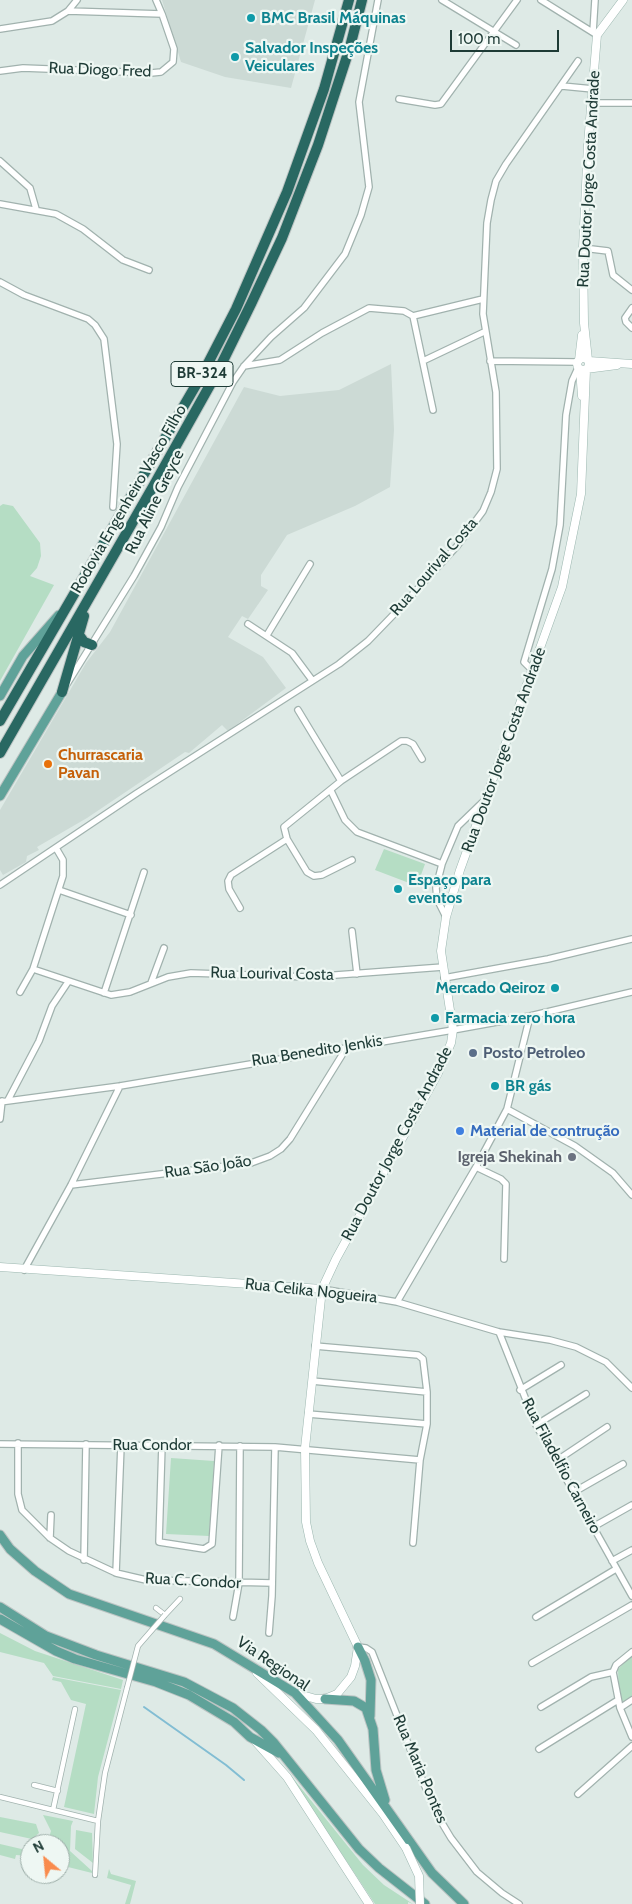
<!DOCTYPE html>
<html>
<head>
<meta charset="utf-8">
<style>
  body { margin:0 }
  #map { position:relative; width:632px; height:1904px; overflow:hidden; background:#deeae6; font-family:Cabin,sans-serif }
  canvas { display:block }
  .north { position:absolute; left:20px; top:1834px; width:50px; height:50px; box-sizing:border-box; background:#eef7f3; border:1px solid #9baca7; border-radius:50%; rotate:332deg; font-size:14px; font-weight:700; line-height:20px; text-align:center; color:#1e3b36 }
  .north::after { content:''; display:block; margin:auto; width:18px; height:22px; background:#f98b4d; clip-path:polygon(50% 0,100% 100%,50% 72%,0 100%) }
  .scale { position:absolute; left:450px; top:30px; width:109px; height:22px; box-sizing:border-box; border:2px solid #1e3b36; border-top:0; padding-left:6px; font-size:15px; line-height:18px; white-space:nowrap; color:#1e3b36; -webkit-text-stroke:4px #eef7f3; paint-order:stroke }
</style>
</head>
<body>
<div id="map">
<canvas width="632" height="1904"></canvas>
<div class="north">N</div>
<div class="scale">100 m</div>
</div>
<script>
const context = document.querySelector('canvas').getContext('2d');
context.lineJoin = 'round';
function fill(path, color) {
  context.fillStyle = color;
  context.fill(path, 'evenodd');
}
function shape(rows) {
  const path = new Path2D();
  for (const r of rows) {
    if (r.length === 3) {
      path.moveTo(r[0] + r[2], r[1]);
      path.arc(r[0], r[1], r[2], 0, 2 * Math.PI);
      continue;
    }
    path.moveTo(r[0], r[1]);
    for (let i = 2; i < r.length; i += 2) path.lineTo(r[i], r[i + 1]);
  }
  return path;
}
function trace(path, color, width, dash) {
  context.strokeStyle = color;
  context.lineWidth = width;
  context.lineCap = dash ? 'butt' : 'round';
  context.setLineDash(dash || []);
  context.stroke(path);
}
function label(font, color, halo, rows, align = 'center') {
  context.font = font + ' Cabin,sans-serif';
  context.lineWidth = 4.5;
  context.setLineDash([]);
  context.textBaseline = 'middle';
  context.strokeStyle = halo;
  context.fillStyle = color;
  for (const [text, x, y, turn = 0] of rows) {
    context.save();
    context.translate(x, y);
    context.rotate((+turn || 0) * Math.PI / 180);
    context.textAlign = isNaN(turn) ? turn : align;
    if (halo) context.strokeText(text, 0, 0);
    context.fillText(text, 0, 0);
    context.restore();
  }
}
fill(shape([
  [162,0,315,0,291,88,225,77,181,62],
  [391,364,394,430,390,487,355,506,287,535,261,575,261,586,268,590,248,619,242,616,228,637,263,657,286,688,228,731,222,725,189,753,185,752,87,818,37,847,39,850,27,856,26,862,3,875,0,870,0,810,86,663,110,632,244,387,280,396,339,390]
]), '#ccdad5');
fill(shape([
  [3,504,13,506,40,543,41,556,37,568,30,576,54,585,0,681,0,506],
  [384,849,425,864,417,886,375,870],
  [171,1458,214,1461,209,1536,166,1534],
  [0,1633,35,1651,123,1680,121,1689,53,1676,44,1663,0,1652],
  [632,1655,632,1699,622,1702,619,1700,618,1669],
  [53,1677,121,1690,98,1777,94,1814,64,1807,86,1704,71,1700,61,1682,52,1680],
  [284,1767,363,1865,384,1885,413,1904,408,1902,408,1904,375,1904],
  [43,1815,73,1821,71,1826,70,1851,92,1871,92,1873,64,1866,64,1864,60,1863,60,1844,47,1844,51,1831],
  [0,1817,36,1824,39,1833,32,1839,0,1832],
  [76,1830,92,1833,93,1863,75,1849],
  [0,1844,30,1851,30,1856,16,1855,15,1859,0,1855],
  [109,1869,111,1874,136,1881,130,1904,125,1904,131,1885,107,1878]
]), '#b5ddc4');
trace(shape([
  [144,1707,226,1765,244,1780]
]), '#82bdd3', 2);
const pedestrian = shape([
  [156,1608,165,1615,180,1599],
  [34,1785,58,1791],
  [0,1797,98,1821],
  [53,1810,75,1709],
  [95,1875,98,1821,105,1773,127,1688]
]);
const minor = shape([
  [156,0,162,14],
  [442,0,516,45],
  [541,0,597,35],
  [0,29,52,21,68,11,77,0],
  [593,32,595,0],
  [0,71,23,68,151,73,161,72,173,62,174,49,162,14,68,11],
  [562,86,593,89],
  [399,99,435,105,441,104,517,0],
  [591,103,632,103],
  [0,161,30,188,36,209],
  [0,204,56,214,83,229,123,260,149,270],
  [583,248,608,251,613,275,632,290],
  [0,282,24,295,88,319,95,325,104,339,117,444,113,507],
  [632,308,625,318,626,322,632,328],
  [413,316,433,410],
  [413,316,483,299],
  [423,361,484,332],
  [490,361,577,362],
  [244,366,280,360,322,333,369,308,404,311,413,316],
  [248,624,292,653,312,680],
  [267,635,310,564],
  [533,671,524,662,552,569,560,525,566,415,572,381,578,368],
  [67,684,134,576,161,527,178,487,233,382,244,366,271,337,304,308,345,254,361,215,369,187,359,102,378,0],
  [298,710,341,781],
  [331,791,345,820,357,832,442,864],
  [352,860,322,875,314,876,307,872,287,839,284,827,341,781,401,741,407,741,413,744,422,759],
  [0,885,137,793,339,664,368,641,398,610,457,546,483,511,491,492,497,469,496,392,483,314,487,223,491,200,496,181,506,164,578,61],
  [59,890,131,915],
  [240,908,229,889,228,881,231,875,287,839],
  [446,917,437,899,436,888,442,864,458,826,486,799],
  [352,931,357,974],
  [33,969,111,995,130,992,168,977,191,973,309,977,443,967],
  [444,978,548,959,632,939],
  [151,983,164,948],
  [20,992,33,969,63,876,63,860,56,848],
  [104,993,144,872],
  [8,1100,39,1041,52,1006,68,982],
  [0,1102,120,1086,453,1030,530,1016,632,992],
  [507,1109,575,1146,613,1173,632,1195],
  [0,1119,2,1101],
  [476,1167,501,1179,506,1184,504,1259],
  [71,1185,251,1163,270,1156,281,1149,290,1139,347,1047],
  [24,1270,71,1185,120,1086],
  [322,1289,397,1302,499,1332,550,1340,576,1347,606,1362,632,1388],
  [397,1302,476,1167,507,1109,530,1016],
  [499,1332,536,1425,632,1596],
  [315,1346,418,1355,423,1359,427,1392,427,1424,420,1460,413,1543],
  [312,1381,427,1392],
  [520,1390,561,1365],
  [308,1414,427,1424],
  [536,1425,586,1394],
  [18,1443,18,1494,22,1510,50,1538,69,1551,116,1573,146,1580,272,1583],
  [0,1444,275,1447,420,1460],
  [162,1444,159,1542,204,1549,212,1544,219,1445],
  [556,1461,607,1427],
  [574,1492,623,1464],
  [593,1527,632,1505],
  [50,1538,51,1515],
  [84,1560,86,1444],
  [612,1561,632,1550],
  [116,1573,121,1445],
  [233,1617,239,1583,240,1446],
  [536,1617,616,1569],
  [269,1633,272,1596,275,1447],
  [358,1647,366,1648,372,1652,424,1784,439,1818,451,1838,477,1872,502,1893,519,1904],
  [532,1663,632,1605],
  [613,1672,620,1708,632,1737],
  [541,1707,591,1677,613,1672,616,1665,632,1652],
  [620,1708,632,1700],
  [539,1749,618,1700],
  [578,1794,632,1746]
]);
const secondary = shape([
  [583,364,6],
  [579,360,582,335],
  [588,360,584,323,583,248,588,144,597,35,623,0],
  [589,361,632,364],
  [580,369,582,396],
  [586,369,617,365],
  [0,1267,322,1289],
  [257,1673,316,1730,383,1814,406,1848],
  [295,1693,316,1699,325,1699,337,1694,351,1677,355,1666,358,1647,318,1563,310,1541,306,1522,305,1448,322,1289,336,1259,438,1073,451,1043,453,1030,441,951,446,917,460,870,562,587,581,494,586,370],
  [256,1742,287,1777,369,1904]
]);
const primary = shape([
  [0,696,23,656,59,615],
  [0,796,62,692],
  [0,1535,10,1549,35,1571,69,1594,214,1644,295,1693,338,1740,432,1873,464,1904],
  [0,1607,46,1636,96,1655,184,1682,233,1708,261,1730,274,1743,359,1849,379,1868,425,1904],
  [0,1619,56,1651,75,1659,156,1682,189,1695,234,1722,250,1737,279,1753],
  [358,1647,365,1661,371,1680,370,1716],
  [325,1699,354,1701,366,1708,373,1729,376,1770,385,1800]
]);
const motorway = shape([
  [79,635,84,642,92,645],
  [62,692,84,616],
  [0,721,203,373,236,309,287,192,324,89,349,0],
  [0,753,154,485,219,369,251,304,282,238,318,145,350,47,362,0]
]);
trace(pedestrian, '#a1b2ae', 6);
trace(minor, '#a1b2ae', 8);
trace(secondary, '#9cb7b0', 9);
trace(primary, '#bcc4c3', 11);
trace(motorway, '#bcc4c3', 12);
trace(pedestrian, '#fff', 4.5);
trace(minor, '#fff', 5.5);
trace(secondary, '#fff', 8);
trace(primary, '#5fa299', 9);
trace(motorway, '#296862', 10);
const pedestrianBridge = shape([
  [127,1688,138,1646,165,1615]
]);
const secondaryBridge = shape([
  [406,1848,419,1876,420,1904]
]);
trace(pedestrianBridge, '#a1b2ae', 6, []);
trace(secondaryBridge, '#9cb7b0', 9, []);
trace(pedestrianBridge, '#fff', 4.5);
trace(secondaryBridge, '#fff', 8);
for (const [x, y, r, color] of [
  [251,18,5,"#0f9aa8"],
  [235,57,5,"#0f9aa8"],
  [48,764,5,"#e8710a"],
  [398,889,5,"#0f9aa8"],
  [555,988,5,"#0f9aa8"],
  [435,1018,5,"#0f9aa8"],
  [473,1053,5,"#5c6f8a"],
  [495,1086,5,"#0f9aa8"],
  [460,1131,5,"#3f7fe0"],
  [572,1157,5,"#6b7280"]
]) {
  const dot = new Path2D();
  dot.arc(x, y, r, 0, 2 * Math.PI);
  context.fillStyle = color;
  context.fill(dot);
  trace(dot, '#eef7f3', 2);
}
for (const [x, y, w] of [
  [202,374,62]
]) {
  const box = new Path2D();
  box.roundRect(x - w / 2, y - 12.5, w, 25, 4);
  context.fillStyle = '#eef7f3';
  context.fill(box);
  trace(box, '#1e3b36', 1);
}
label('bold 15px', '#1e3b36', null, [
  ["BR-324",202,374]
]);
label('bold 16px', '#0d838f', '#eef7f3', [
  ["BMC Brasil Máquinas",261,18],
  ["Salvador Inspeções",245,48],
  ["Veiculares",245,66],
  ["Espaço para",408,880],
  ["eventos",408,898],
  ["Mercado Qeiroz",545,988,"right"],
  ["Farmacia zero hora",445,1018],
  ["BR gás",505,1086]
], 'left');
label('16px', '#1e3b36', '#eef7f3', [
  ["Rua Diogo Fred",100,70,2],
  ["Rua Doutor Jorge Costa Andrade",589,179,-87],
  ["Rodovia Engenheiro Vasco Filho",129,499,-60],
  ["Rua Aline Greyce",155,502,-64],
  ["Rua Lourival Costa",434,567,-49],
  ["Rua Doutor Jorge Costa Andrade",504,750,-70],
  ["Rua Lourival Costa",272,974,1],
  ["Rua Benedito Jenkis",317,1051,-9],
  ["Rua Doutor Jorge Costa Andrade",397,1144,-62],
  ["Rua São João",208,1167,-8],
  ["Rua Celika Nogueira",311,1291,6],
  ["Rua Condor",152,1445],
  ["Rua Filadelfio Carneiro",561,1466,62],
  ["Rua C. Condor",193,1581,3],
  ["Via Regional",273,1664,34],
  ["Rua Maria Pontes",420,1769,67]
]);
label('bold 16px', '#c56008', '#eef7f3', [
  ["Churrascaria",58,755],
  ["Pavan",58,773]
], 'left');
label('bold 16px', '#4e5e75', '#eef7f3', [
  ["Posto Petroleo",483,1053]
], 'left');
label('bold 16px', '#366cbe', '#eef7f3', [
  ["Material de contrução",470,1131]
], 'left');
label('bold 16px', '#5b616d', '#eef7f3', [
  ["Igreja Shekinah",562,1157]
], 'right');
</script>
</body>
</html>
